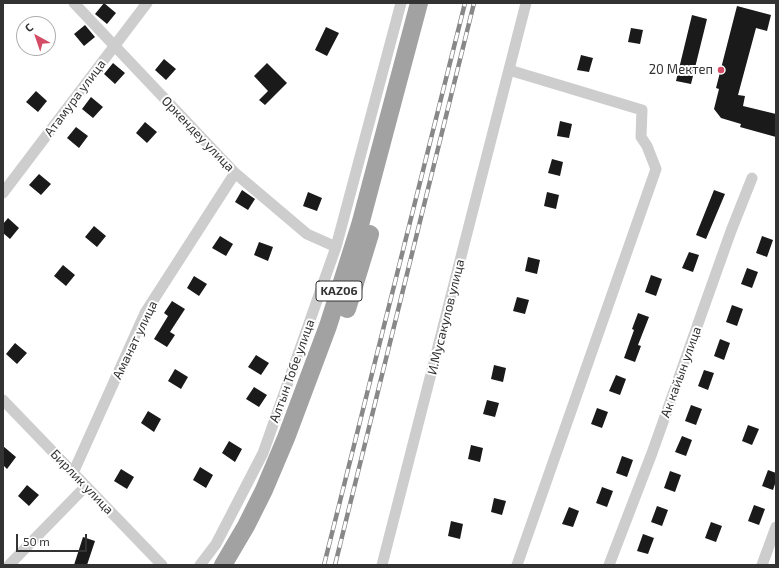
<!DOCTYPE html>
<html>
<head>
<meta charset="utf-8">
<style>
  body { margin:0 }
  #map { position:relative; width:779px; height:568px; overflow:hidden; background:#fff; font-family:"Exo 2",sans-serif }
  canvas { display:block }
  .frame { position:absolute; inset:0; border:4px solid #333; pointer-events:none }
  .north { position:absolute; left:16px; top:16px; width:40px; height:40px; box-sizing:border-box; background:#fff; border:1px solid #adadad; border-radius:50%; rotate:320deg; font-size:11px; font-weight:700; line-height:16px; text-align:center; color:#333 }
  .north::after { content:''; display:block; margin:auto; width:14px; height:18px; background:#d34b64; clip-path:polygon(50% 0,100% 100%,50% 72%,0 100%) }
  .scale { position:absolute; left:16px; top:534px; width:71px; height:18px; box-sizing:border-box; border:2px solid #333; border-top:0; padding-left:5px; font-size:12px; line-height:14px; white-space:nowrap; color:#333; -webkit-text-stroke:3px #fff; paint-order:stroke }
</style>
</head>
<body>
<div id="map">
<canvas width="779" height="568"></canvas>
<div class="frame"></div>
<div class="north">С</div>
<div class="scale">50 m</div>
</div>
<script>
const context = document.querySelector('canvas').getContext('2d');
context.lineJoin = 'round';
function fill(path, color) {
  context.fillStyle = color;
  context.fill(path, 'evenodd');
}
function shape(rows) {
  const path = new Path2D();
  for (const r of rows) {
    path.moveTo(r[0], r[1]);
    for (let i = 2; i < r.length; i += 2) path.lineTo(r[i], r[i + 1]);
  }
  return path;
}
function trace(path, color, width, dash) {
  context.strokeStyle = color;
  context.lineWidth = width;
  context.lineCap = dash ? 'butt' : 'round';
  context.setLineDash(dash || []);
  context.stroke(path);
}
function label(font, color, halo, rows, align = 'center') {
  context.font = font + ' "Exo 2",sans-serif';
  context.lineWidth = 4;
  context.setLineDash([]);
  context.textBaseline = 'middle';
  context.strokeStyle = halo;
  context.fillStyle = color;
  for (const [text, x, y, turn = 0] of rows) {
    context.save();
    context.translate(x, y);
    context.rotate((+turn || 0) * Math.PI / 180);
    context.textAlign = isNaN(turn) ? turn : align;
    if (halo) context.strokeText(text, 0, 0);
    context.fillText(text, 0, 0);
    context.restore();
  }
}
fill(shape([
  [104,3,116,13,107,24,95,14],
  [737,6,771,15,767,31,756,28,738,95,745,96,743,106,776,114,776,137,740,127,741,124,721,118,714,109,719,89,716,88],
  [692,15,707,19,691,84,676,81],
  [85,25,95,37,84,46,74,34],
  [326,27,339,33,327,56,315,50],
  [631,28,643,30,640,44,628,42],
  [581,55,593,58,589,72,577,70],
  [164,59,176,69,166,80,155,70],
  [113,63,125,73,115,84,104,74],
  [267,63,287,83,265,105,259,100,268,91,254,76],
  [36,91,47,101,38,112,26,102],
  [91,97,103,107,93,118,82,109],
  [560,121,572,124,569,138,557,136],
  [145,122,157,132,147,143,136,133],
  [76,127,88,136,79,148,67,138],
  [552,159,563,162,560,176,548,173],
  [39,174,51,184,41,195,29,185],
  [242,190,255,199,248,210,235,202],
  [714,190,725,194,706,239,696,235],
  [308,192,322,198,317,211,303,206],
  [547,192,559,195,556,209,544,206],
  [8,218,19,228,10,239,3,233,3,224],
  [94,226,106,236,97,247,85,237],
  [220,236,233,244,226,256,212,248],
  [762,236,773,240,767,257,756,253],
  [259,242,273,247,268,261,254,255],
  [689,252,699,255,693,272,682,268],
  [528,257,540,260,537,274,525,271],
  [63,265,75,275,66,286,54,276],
  [747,268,758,272,752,288,741,284],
  [651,275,662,279,656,296,645,292],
  [194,276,207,284,199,296,187,288],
  [517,297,529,300,525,314,513,311],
  [172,301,185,309,170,332,175,335,167,347,154,339,168,316,164,313],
  [732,305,743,309,737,326,726,322],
  [638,313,649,317,638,345,641,346,635,362,624,358,634,330,632,329],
  [720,339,730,343,724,360,714,356],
  [15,343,27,353,17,364,6,354],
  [256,355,269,363,261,375,248,367],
  [494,365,506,368,503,382,491,379],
  [175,369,188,377,181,389,168,381],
  [704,370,714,373,708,390,698,386],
  [616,375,626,379,620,395,609,391],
  [254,387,267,395,259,407,246,399],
  [487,400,499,403,495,417,483,414],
  [691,405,702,409,696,425,685,421],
  [597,408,608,412,602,428,591,424],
  [148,411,161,419,154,432,141,423],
  [748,425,759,429,752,445,742,441],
  [682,436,692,440,686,456,675,452],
  [229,441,242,449,235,462,222,453],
  [471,445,483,448,480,462,468,459],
  [3,446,16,457,7,469,3,465],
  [622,456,633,460,627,477,616,473],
  [200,467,213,475,206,488,193,480],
  [121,469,134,477,127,489,114,481],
  [768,470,776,473,776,481,773,490,762,486],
  [670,471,681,475,675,492,664,488],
  [27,485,39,495,29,506,18,496],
  [602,487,613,491,607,507,596,503],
  [494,498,506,501,502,515,491,512],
  [754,505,765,509,759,525,748,521],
  [657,506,668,510,662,526,651,522],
  [569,507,579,511,573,527,562,524],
  [451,521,463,524,460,539,448,536],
  [711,522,722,526,716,542,705,538],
  [643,534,654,538,648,554,637,551],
  [83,537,95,541,87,565,74,565]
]), '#1a1a1a');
trace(shape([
  [74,3,235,173,307,234,336,247],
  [509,70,642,110,641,137,647,146,656,169,517,565],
  [3,193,147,3],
  [3,400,162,565],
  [73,473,145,313,235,173],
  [9,565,86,486],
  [200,565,216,544,263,453,336,247,401,3],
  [382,565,526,3],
  [609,565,652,453,731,231,752,178],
  [762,565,776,527]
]), '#cdcdcd', 11);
trace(shape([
  [347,309,370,234],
  [223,565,246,526,264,490,286,438,328,326,360,225,419,3]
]), '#a2a2a2', 18);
const rail = shape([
  [324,565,465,3],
  [335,565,474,3]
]);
trace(rail, '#888', 4.5);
trace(rail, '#fff', 3, [9]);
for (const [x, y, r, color] of [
  [721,70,4,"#d34b64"]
]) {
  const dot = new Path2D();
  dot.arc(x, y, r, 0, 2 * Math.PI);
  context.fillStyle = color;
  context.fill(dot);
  trace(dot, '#fff', 1.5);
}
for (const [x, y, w] of [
  [339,291,46]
]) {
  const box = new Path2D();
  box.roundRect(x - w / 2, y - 10, w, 20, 3);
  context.fillStyle = '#fff';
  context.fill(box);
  trace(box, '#333', 1);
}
label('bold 12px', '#333', null, [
  ["KАZ06",339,291]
]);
label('13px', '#333', '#fff', [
  ["20 Мектеп",713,70]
], 'right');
label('13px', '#333', '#fff', [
  ["Атамура улица",75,98,-53],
  ["Оркендеу улица",198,134,46],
  ["И.Мусакулов улица",446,317,-76],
  ["Аманат улица",135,340,-64],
  ["Алтын Тобе улица",292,371,-70],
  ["Ак кайын улица",681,372,-70],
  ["Бирлик улица",82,482,46]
]);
</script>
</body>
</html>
